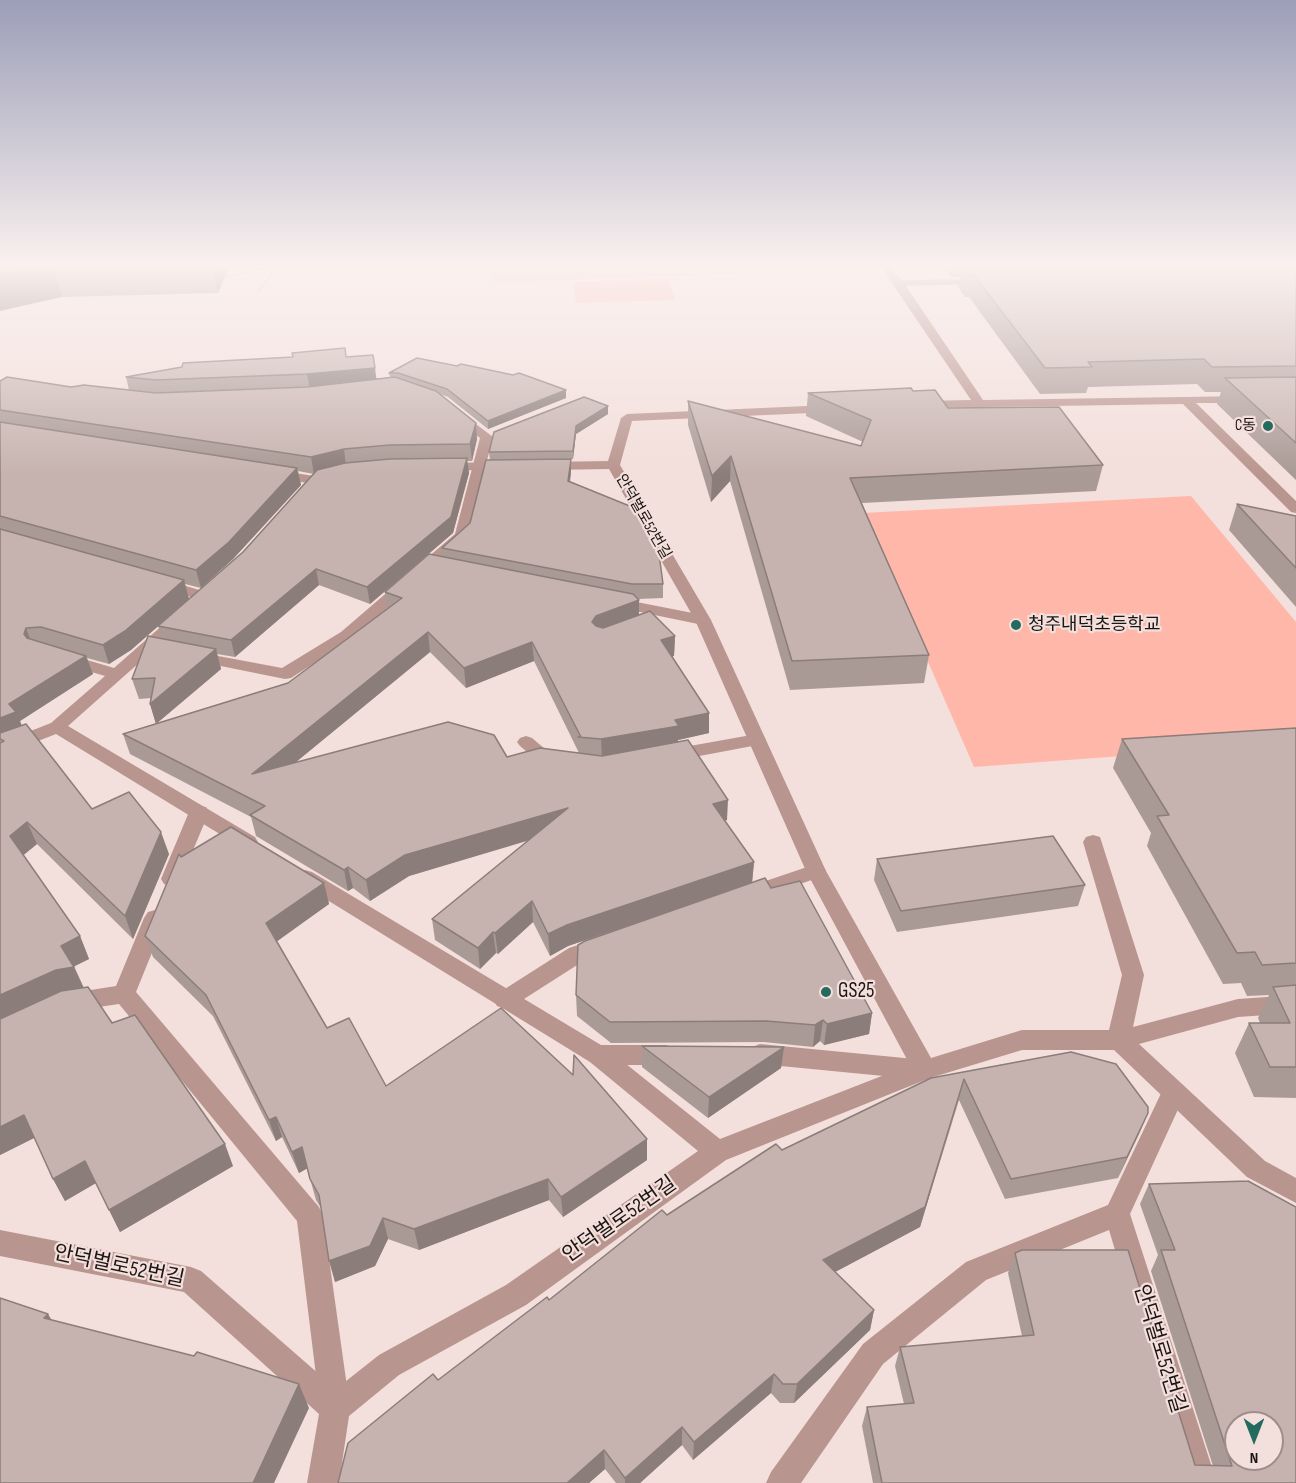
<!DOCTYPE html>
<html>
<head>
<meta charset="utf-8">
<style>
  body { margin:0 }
  #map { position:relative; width:1296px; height:1483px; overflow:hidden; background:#f3dfdb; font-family:"Sofia Sans Condensed",sans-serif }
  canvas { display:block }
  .north { position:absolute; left:1224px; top:1411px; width:60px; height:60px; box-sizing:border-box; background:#f3dfdb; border:2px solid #9d8e8b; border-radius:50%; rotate:180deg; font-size:16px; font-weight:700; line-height:24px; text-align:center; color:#1b1513 }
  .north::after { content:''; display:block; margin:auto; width:21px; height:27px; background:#246a5e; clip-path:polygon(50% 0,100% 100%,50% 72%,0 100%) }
</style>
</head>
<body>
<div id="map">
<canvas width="1296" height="1483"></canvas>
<div class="north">N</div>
</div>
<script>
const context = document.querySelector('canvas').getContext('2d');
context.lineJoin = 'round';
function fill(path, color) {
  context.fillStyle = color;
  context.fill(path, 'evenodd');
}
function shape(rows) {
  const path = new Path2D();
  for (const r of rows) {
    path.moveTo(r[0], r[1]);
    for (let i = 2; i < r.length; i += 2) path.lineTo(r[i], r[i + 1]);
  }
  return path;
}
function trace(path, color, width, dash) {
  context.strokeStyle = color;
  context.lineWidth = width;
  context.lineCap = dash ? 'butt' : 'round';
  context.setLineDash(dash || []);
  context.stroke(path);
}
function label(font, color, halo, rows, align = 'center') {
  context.font = font + ' "Sofia Sans Condensed","Noto Sans KR",sans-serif';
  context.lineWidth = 4.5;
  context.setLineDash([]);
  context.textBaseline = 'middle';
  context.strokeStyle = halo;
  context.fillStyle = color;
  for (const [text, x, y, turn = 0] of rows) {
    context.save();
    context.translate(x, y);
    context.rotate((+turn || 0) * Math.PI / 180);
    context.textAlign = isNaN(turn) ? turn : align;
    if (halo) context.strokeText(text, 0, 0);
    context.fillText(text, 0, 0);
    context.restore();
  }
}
fill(shape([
  [491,267,735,267,738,274,491,283],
  [668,278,675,300,576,303,573,282],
  [1191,496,1296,622,1296,743,974,767,863,513]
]), '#ffb7aa');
trace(shape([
  [224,277,267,267],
  [258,291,277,267]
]), '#a79895', 2, [1.5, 1.5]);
fill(shape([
  [459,411,493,437,467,539,353,638,291,678,285,679,191,660,189,657,197,652,282,668,341,632,455,534,480,438,455,418,455,412,459,411],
  [163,579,209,593,212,596,204,601,158,587,155,584,163,579],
  [616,598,703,615,711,620,703,625,611,606,608,603,611,600,616,598],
  [757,734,763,736,766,740,763,744,673,761,667,759,664,755,667,751,673,749,757,734],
  [526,736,532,738,557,759,560,763,557,767,545,767,520,746,517,742,520,738,526,736],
  [199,806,206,807,209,812,181,879,178,884,171,886,164,884,161,879,189,812,192,807,199,806],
  [816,864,823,866,826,871,823,876,749,902,742,899,739,894,742,889,816,864],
  [155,910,162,912,166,918,136,992,319,1207,323,1216,350,1408,346,1419,335,1423,324,1419,320,1408,297,1221,119,1004,72,1011,64,1008,61,1002,64,996,72,993,116,986,144,918,148,912,155,910],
  [599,938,607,940,610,946,607,952,585,960,513,1006,505,1009,497,1006,494,1000,497,994,569,948,599,938],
  [760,1044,925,1060,933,1063,937,1070,933,1077,925,1080,760,1064,752,1061,748,1054,752,1047,760,1044],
  [598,1045,666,1045,674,1048,678,1055,674,1062,666,1065,598,1065,590,1062,586,1055,590,1048,598,1045],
  [1174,1082,1183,1085,1186,1092,1130,1214,1217,1483,1185,1483,1109,1230,986,1280,883,1364,801,1483,766,1483,771,1472,863,1344,966,1262,1108,1205,1165,1085,1174,1082]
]), '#b9958f');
fill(shape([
  [881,267,891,267,902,280,986,279,986,283,983,284,906,286,983,400,1247,396,1249,399,1243,403,1196,403,1296,501,1296,513,1291,512,1183,404,916,408,914,405,920,401,971,400,881,267],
  [829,405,835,409,833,412,632,421,620,465,711,620,826,871,931,1058,1022,1030,1109,1030,1122,975,1083,842,1086,837,1093,835,1100,837,1144,975,1133,1027,1238,999,1296,995,1296,1013,1238,1017,1139,1044,1265,1161,1296,1178,1296,1203,1247,1177,1114,1050,1022,1050,930,1078,726,1160,526,1305,399,1375,349,1416,339,1483,307,1483,319,1414,184,1292,0,1256,0,1230,191,1267,201,1271,336,1389,379,1355,506,1285,698,1151,590,1062,298,882,295,877,298,872,305,870,312,872,606,1048,720,1139,910,1065,806,871,695,620,609,469,546,470,539,466,546,462,608,461,621,418,627,414,829,405],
  [507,462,512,463,514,466,512,469,444,471,437,467,444,463,507,462],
  [275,470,314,476,333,471,340,475,338,478,314,484,270,477,268,474,275,470],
  [179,614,187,619,185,622,68,726,255,837,258,842,255,847,248,849,241,847,56,734,0,756,0,743,51,723,105,676,61,663,59,659,61,655,67,654,114,668,173,616,179,614]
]), '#b9958f');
fill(shape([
  [0,267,229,267,218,293,62,297],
  [944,267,1296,267,1296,480,1217,404,1221,392,1205,392,1197,384,1088,387,1086,393,1040,394,969,297,965,297,958,287,960,277,951,277],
  [346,357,377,379,390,377,389,373,417,358,566,398,488,429,448,397,440,394,476,423,477,439,472,461,467,461,469,473,453,533,370,604,319,585,235,657,217,654,221,669,157,723,288,683,387,608,385,592,443,556,442,548,470,523,490,460,489,452,608,406,608,414,576,434,573,459,571,459,571,472,570,482,663,584,663,598,638,599,639,600,639,615,675,636,674,656,672,656,709,713,709,733,678,740,678,742,727,820,725,821,754,862,752,883,771,888,872,1013,869,1034,824,1045,820,1041,813,1047,764,1042,611,1043,577,1016,576,995,698,902,568,946,550,956,533,922,498,954,496,953,480,969,435,940,432,919,527,841,409,876,370,901,353,888,348,891,256,836,251,817,130,754,123,734,156,724,150,704,151,698,139,699,132,679,162,639,158,626,243,552,314,474,298,471,301,485,233,559,201,588,185,584,189,599,131,650,109,664,87,658,93,674,20,721,21,725,92,809,169,854,133,939,37,844,23,855,80,936,89,959,74,966,84,988,233,1166,120,1232,96,1183,65,1201,53,1179,34,1138,0,1155,0,381,71,387,129,390,126,377],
  [430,652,466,688,534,661,579,753,507,757,296,762],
  [913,391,948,408,1103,465,1096,491,862,503,929,655,924,683,790,690,730,481,711,502,688,425,688,401,861,446,863,442,806,416,808,393],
  [1237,504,1296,516,1296,607,1229,530],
  [1296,728,1296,1098,1254,1097,1235,1053,1249,1023,1260,1023,1258,1018,1269,995,1247,996,1241,983,1223,984,1147,846,1151,833,1113,768,1122,739],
  [181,857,324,883,329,904,276,941,327,1028,386,1086,647,1160,563,1217,549,1200,419,1250,388,1239,375,1266,335,1282,321,1208,316,1200,307,1168,299,1173,282,1137,276,1141,213,1016,153,957,145,936],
  [877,859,1085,885,1078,906,897,932,874,880],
  [642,1046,784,1047,781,1068,708,1118,642,1067],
  [1071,1052,1148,1113,1118,1178,1005,1199,959,1100,920,1227,835,1272,874,1310,870,1330,794,1403,780,1403,771,1393,693,1460,682,1445,640,1483,616,1483,605,1469,589,1483,338,1483,438,1380,667,1215,782,1150,931,1078],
  [1149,1184,1296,1483,873,1483,862,1426,867,1407,904,1404,895,1366,900,1347,1022,1336,1008,1273,1015,1253,1195,1465,1213,1466,1151,1271,1158,1255,1140,1204]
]), '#aa9a96');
fill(shape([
  [28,267,53,267,62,297,0,311,0,273],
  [212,267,229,267,218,293],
  [375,368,377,383,310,390,307,374],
  [566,390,566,398,488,429,488,421],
  [608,406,608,414,576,434,573,459,573,451,576,426],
  [476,423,477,439,472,461,470,444],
  [344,449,346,466,314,474,311,457],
  [731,456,730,481,711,502,712,476],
  [467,458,469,473,453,533,370,604,367,587],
  [571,459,571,472,568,494,568,481],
  [297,468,301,485,233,559,201,588,196,570],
  [316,569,319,585,235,657,231,640],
  [184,580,189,599,131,650,109,664,103,645],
  [639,600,639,619,596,635,592,622,596,616],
  [26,628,33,647,24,634],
  [428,632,430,652,257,794,252,774],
  [675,636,674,656,661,660,661,640],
  [532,642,534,661,466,688,464,668],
  [216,649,221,669,156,724,150,704],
  [86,656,93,674,20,721,24,731,0,739,0,718,9,704],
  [709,713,709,733,678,740,678,746,602,760,601,739,675,720],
  [728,800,727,820,713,824,713,804],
  [568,808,569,828,409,876,370,901,366,880,405,855],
  [27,822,37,844,20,858,10,836],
  [161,832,169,854,133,939,125,916],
  [754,862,752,883,568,946,550,956,548,934,567,925],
  [348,867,353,888,348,891,344,870],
  [324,883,329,904,272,945,266,923],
  [532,901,533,922,498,954,495,933],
  [493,932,496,953,480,969,478,948],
  [80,936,89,959,73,967,74,967,84,989,0,1023,0,995,61,946],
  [872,1013,869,1034,824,1045,827,1024],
  [823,1020,820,1041,813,1047,815,1025],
  [784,1047,781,1068,708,1118,709,1097],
  [964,1079,920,1227,820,1280,823,1260],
  [1148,1113,1139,1134,1118,1178,1127,1157],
  [24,1115,36,1137,0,1155,0,1127],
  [276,1117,282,1137,276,1141,269,1120],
  [647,1139,647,1160,563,1217,561,1197],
  [225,1144,233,1166,120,1232,109,1210],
  [302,1147,308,1168,299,1173,292,1152],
  [85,1161,96,1183,65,1201,53,1179],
  [548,1179,549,1200,419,1250,414,1229],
  [383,1218,388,1239,375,1266,335,1282,329,1261],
  [874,1310,870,1330,794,1403,797,1384],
  [48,1314,63,1339,44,1318],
  [774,1374,771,1393,693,1460,694,1442],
  [299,1384,309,1408,274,1483,253,1483],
  [682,1427,682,1445,640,1483,625,1483,625,1478],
  [604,1450,605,1469,589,1483,567,1483]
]), '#8b7d7a');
const building = shape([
  [0,267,28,267,0,273,0,267],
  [963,267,1285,267,1296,273,1296,366,1212,367,1204,359,1088,362,1092,367,1045,368,973,274,968,274,963,267],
  [345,348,346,357,373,355,375,368,307,374,156,380,126,377,182,367,183,363,293,357,292,353,345,348],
  [417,358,457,366,461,364,513,375,519,373,566,390,488,421,447,389,398,373,389,373,417,358],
  [7,377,71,387,84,385,156,393,307,387,395,377,436,391,476,423,470,444,390,445,344,449,311,457,0,410,0,381,7,377],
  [1296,377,1296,443,1225,378,1296,377],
  [911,388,913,391,935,390,948,408,1059,407,1103,465,850,478,929,655,792,661,731,456,712,476,688,401,861,446,871,420,808,393,911,388],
  [584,397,608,406,576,426,573,451,489,452,494,432,584,397],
  [0,422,297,468,229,542,196,570,0,516,0,422],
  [467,458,451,517,367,587,316,569,231,640,158,626,243,552,317,470,345,463,390,459,467,458],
  [571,459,568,481,637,509,658,546,663,584,632,584,442,548,470,523,486,460,571,459],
  [1237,504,1296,516,1296,568,1237,504],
  [0,529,184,580,125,631,103,645,41,627,26,628,24,634,27,638,86,656,9,704,16,712,0,718,0,529],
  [429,554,633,594,639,600,596,616,592,622,596,626,603,628,650,611,675,636,661,640,709,713,675,720,679,726,601,739,578,737,581,737,532,642,464,668,428,632,252,774,448,722,494,735,507,757,540,748,602,756,688,740,728,800,713,804,754,862,567,925,548,934,532,901,495,933,493,932,478,948,432,919,568,808,405,855,366,880,348,867,344,870,250,815,265,806,123,734,288,683,402,598,385,592,429,554],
  [148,636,216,649,150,704,155,678,132,679,148,636],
  [26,724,92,809,129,792,161,832,125,916,27,822,10,836,80,936,61,946,74,967,56,970,0,995,0,743,4,741,0,739,0,733,26,724],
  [1296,728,1296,963,1262,965,1255,952,1237,953,1157,816,1169,815,1122,739,1296,728],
  [231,827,324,883,266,923,327,1028,349,1018,386,1086,501,1008,573,1075,574,1055,647,1139,561,1197,548,1179,414,1229,383,1218,370,1246,329,1261,319,1195,310,1179,302,1147,292,1152,276,1117,269,1120,206,995,145,936,179,854,181,857,231,827],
  [1053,836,1085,885,901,911,877,859,1053,836],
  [765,878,771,888,800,881,872,1013,827,1024,823,1020,815,1025,766,1021,610,1022,576,995,578,945,585,941,765,878],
  [1296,985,1296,1067,1270,1067,1249,1023,1290,1023,1273,987,1296,985],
  [88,987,112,1023,135,1015,225,1144,109,1210,85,1161,53,1179,24,1115,0,1127,0,1019,61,991,88,987],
  [642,1046,784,1047,709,1097,642,1046],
  [1071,1052,1116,1064,1148,1107,1148,1113,1127,1157,1011,1179,964,1079,925,1207,823,1260,874,1310,797,1384,783,1384,774,1374,694,1442,682,1427,625,1478,604,1450,567,1483,338,1483,348,1443,433,1374,438,1380,547,1297,549,1300,662,1210,667,1215,776,1144,782,1150,931,1078,1071,1052],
  [1248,1181,1296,1207,1296,1483,882,1483,867,1407,914,1403,900,1347,1034,1335,1015,1253,1022,1250,1128,1250,1195,1465,1232,1466,1161,1250,1175,1250,1149,1184,1248,1181],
  [1236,1423,1272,1423,1272,1459,1236,1459,1236,1423],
  [0,1298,48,1314,44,1318,194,1356,197,1352,299,1384,253,1483,0,1483,0,1298]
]);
fill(building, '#c6b3af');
trace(building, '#8b7d7a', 1.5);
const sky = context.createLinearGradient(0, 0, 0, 475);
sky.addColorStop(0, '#9c9eb8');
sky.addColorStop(0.56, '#faf1ef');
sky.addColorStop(1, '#faf1ef00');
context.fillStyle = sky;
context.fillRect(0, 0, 1296, 475);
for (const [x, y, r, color] of [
  [1268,426,6,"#246a5e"],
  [1016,625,6,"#246a5e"],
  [826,992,6,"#246a5e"]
]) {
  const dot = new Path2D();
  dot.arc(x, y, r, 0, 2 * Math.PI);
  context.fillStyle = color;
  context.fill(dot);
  trace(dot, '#f3dfdb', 2);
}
label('15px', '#1b1513', '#f3dfdb', [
  ["C동",1256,426]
], 'right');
label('15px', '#1b1513', '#f3dfdb', [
  ["안덕벌로52번길",643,517,60]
]);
label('18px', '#1b1513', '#f3dfdb', [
  ["청주내덕초등학교",1028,625]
], 'left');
label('21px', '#1b1513', '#f3dfdb', [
  ["GS25",838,992]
], 'left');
label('21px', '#1b1513', '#f3dfdb', [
  ["안덕벌로52번길",620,1220,-35],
  ["안덕벌로52번길",119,1267,12],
  ["안덕벌로52번길",1159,1349,73]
]);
</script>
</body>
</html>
